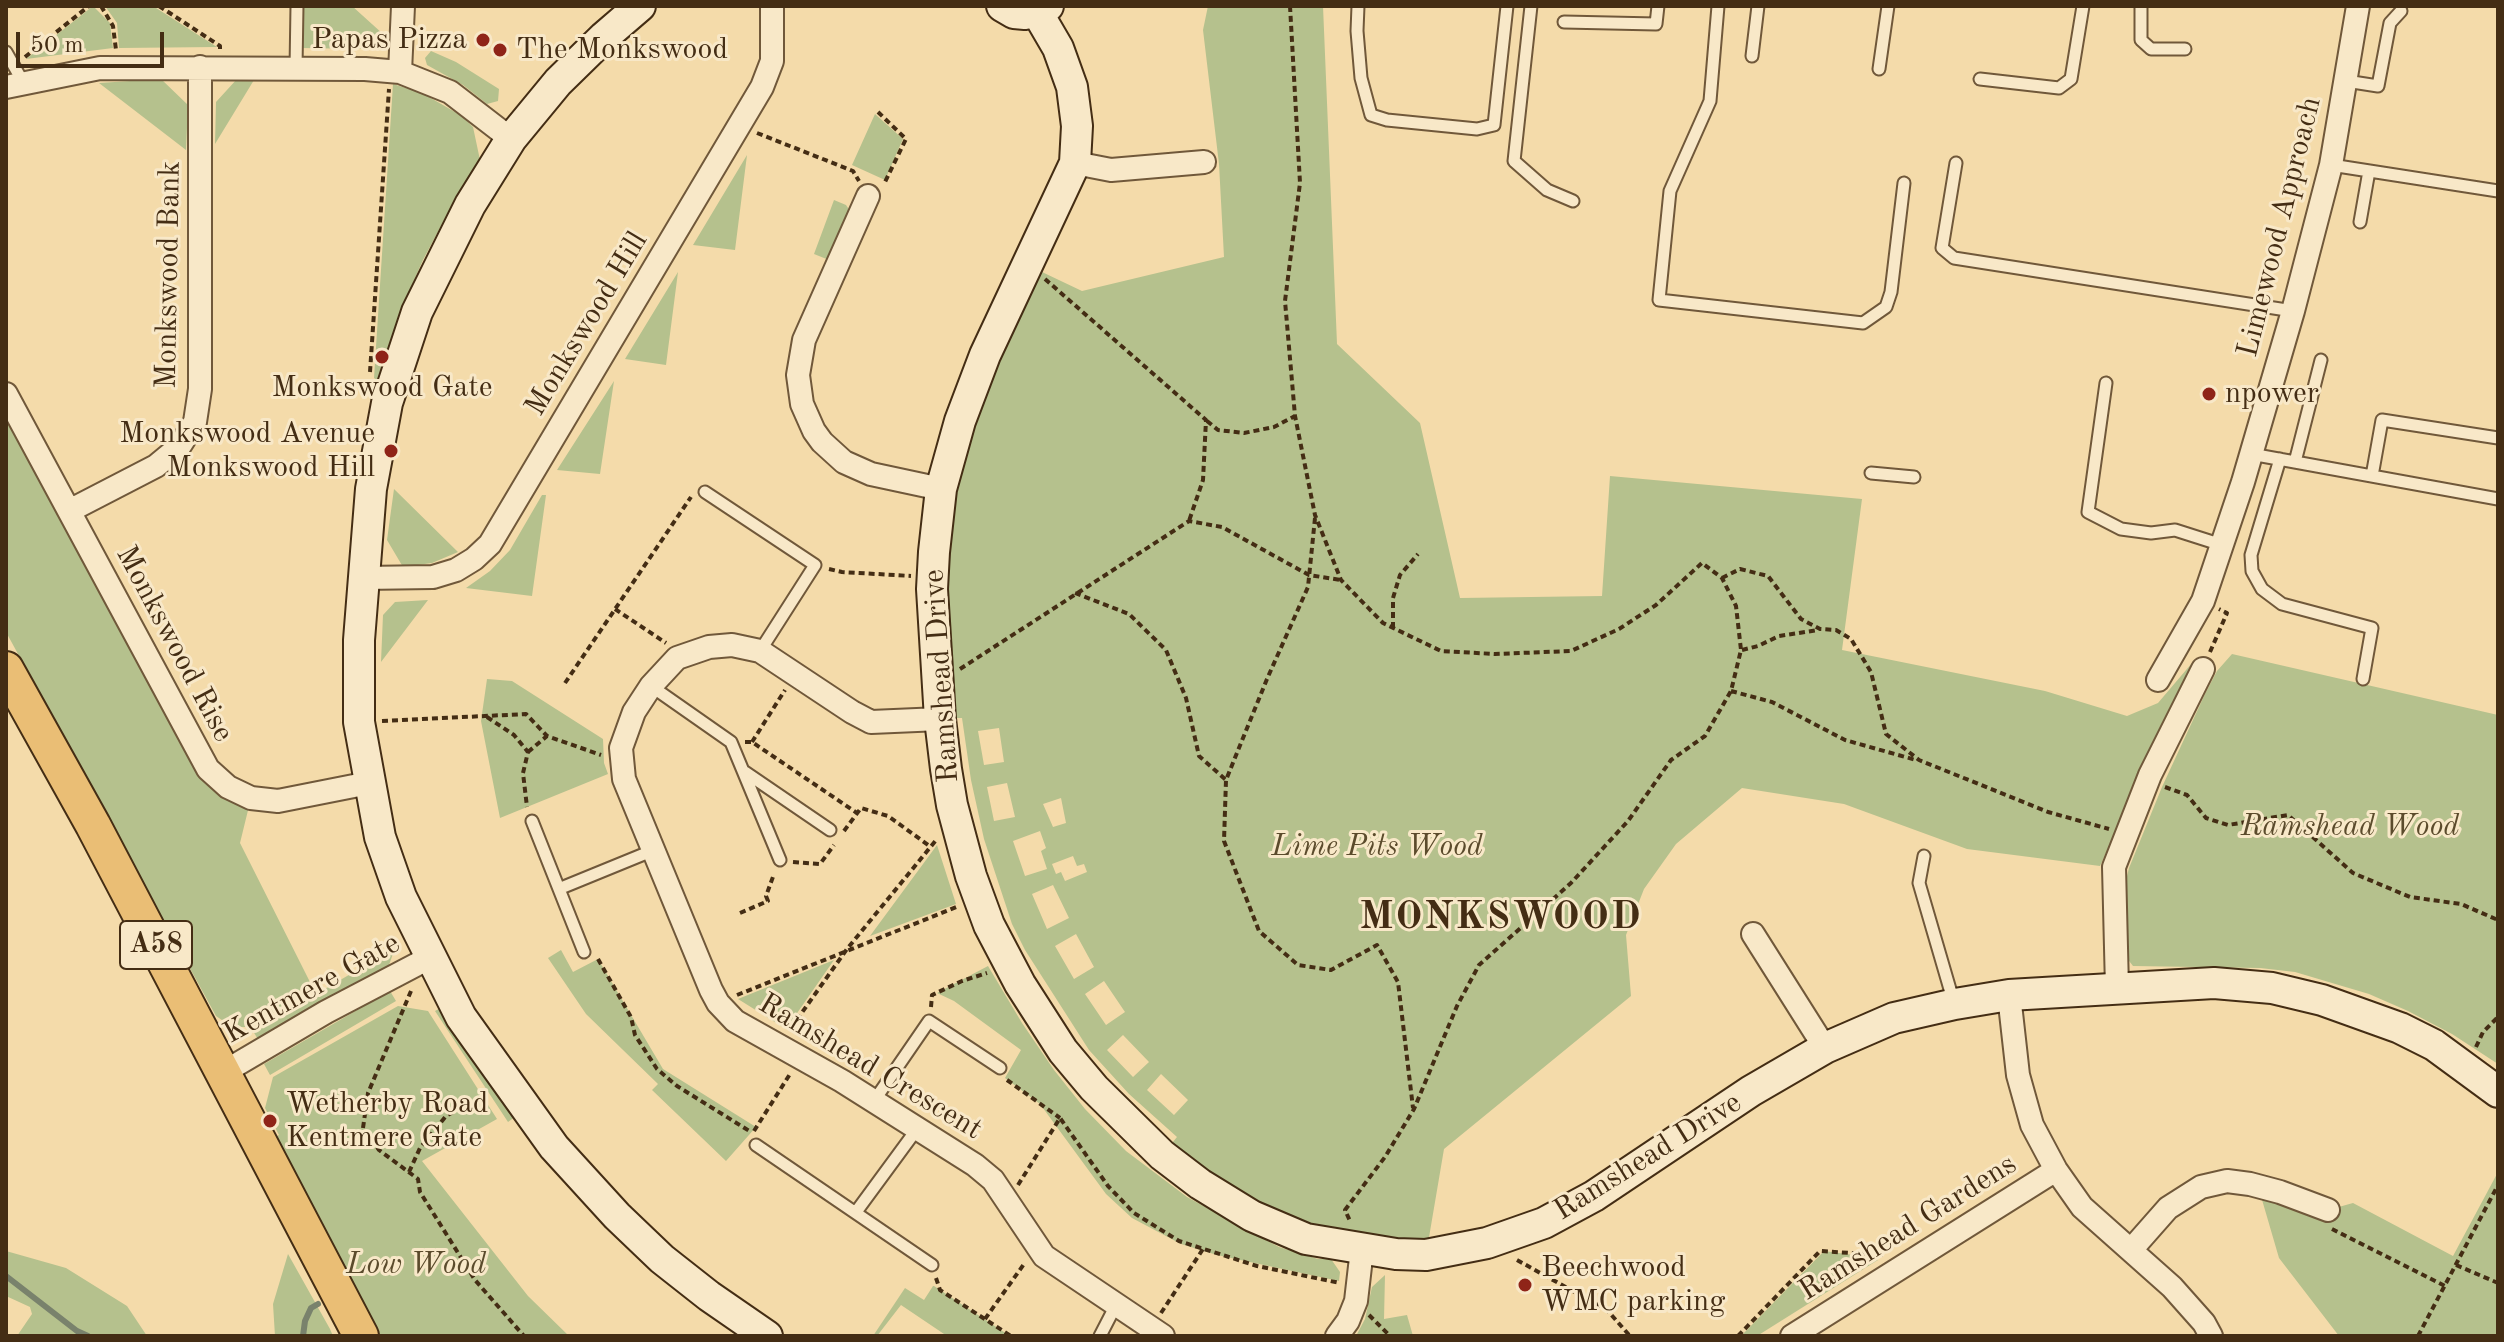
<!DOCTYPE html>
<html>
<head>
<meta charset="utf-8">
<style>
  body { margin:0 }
  #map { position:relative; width:2504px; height:1342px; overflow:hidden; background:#f4dbaa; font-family:"Old Standard TT",serif }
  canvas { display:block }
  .frame { position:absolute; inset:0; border:8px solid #442d14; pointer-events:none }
  .scale { position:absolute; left:16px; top:32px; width:148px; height:36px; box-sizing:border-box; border:4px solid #442d14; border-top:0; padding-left:10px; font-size:24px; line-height:28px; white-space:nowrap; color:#442d14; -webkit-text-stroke:6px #f8e8c8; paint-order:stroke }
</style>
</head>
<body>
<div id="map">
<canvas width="2504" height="1342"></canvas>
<div class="frame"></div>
<div class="scale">50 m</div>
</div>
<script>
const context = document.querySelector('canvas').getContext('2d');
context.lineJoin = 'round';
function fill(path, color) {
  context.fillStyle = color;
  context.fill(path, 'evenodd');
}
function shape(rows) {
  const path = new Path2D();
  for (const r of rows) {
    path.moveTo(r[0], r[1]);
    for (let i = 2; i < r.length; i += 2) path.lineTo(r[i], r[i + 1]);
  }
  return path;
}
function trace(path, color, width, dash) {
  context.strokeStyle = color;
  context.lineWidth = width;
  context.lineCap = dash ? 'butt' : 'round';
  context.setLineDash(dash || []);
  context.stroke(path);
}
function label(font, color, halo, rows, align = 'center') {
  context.font = font + ' "Old Standard TT",serif';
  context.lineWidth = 6;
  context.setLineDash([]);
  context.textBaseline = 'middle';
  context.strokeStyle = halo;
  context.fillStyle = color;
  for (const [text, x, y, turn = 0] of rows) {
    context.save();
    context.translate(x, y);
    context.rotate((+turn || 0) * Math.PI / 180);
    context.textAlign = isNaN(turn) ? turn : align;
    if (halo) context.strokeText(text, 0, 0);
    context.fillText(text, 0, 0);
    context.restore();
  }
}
fill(shape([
  [93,6,110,23,113,48,26,59],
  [105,6,153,6,217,47,119,48,117,23],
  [301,6,352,6,383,34,367,49,301,48],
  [1208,6,1323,6,1337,344,1420,423,1460,598,1602,596,1610,476,1862,499,1842,650,2045,691,2127,716,2158,703,2192,663,2100,866,1967,849,1844,804,1742,788,1676,844,1644,889,1626,935,1631,996,1444,1149,1426,1255,1306,1239,1162,1155,1177,1137,1129,1094,1089,1050,1025,950,1012,924,984,839,971,780,962,718,952,718,946,633,948,519,973,410,1032,282,1036,283,1042,272,1082,291,1224,257,1219,164,1203,30],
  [999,728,1004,762,984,765,978,731],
  [1007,783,1015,817,994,821,987,787],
  [1061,798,1066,823,1053,827,1043,804],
  [1040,831,1046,848,1041,851,1047,869,1025,876,1013,841],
  [1073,856,1077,866,1084,864,1087,872,1065,881,1061,872,1056,874,1052,864],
  [1053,885,1069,918,1047,929,1032,894],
  [1076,934,1094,967,1074,979,1055,946],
  [1104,981,1125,1012,1106,1025,1085,994],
  [1123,1035,1149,1062,1133,1077,1107,1050],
  [1161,1074,1188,1100,1174,1115,1147,1090],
  [431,51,456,62,499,89,498,101,487,104,463,85,427,65,425,58],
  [161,79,188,105,186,150,99,83],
  [237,79,254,80,215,144,216,102],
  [393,84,422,93,462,116,473,127,480,160,450,209,423,260,400,312,377,380,374,378],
  [875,114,903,139,885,180,852,165],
  [747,155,735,250,693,245],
  [834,200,846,205,850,211,829,260,814,254],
  [678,272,666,365,625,359],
  [614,381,600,474,557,470],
  [6,395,194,746,251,798,240,843,313,988,251,1027,232,1027,216,1016,6,632],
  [394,489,458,552,432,563,403,567,387,540],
  [542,495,546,495,532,596,466,588,490,571,510,550],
  [428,600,381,662,383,615,395,602],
  [2232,654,2498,715,2498,1064,2452,1034,2408,1011,2369,994,2295,972,2260,968,2133,966,2126,957,2121,900,2129,868,2162,787,2205,694,2217,671],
  [487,679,512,681,603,739,604,763,608,774,500,818,481,721],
  [937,845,956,904,870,936],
  [395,948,389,965,259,1041,253,1031],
  [561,950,573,972,598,959,663,1069,756,1127,726,1161,652,1090,658,1084,586,1014,548,958],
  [834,960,786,1029,738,999],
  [988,966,1022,1023,1054,1070,1085,1109,1126,1151,1187,1197,1279,1247,1318,1259,1331,1259,1340,1272,1339,1281,1217,1255,1181,1244,1132,1218,1106,1194,1040,1104,1005,1078,1021,1050,954,1001,937,993],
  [390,991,396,1001,270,1075,264,1064],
  [398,1006,428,1011,497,1119,422,1161,528,1296,569,1336,377,1336,273,1138,279,1135,265,1108,273,1077],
  [444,1006,516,1116,508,1122,435,1011],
  [2498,1172,2498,1336,2339,1336,2279,1258,2258,1186,2328,1210,2353,1203,2453,1256],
  [6,1251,66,1268,127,1306,147,1336,17,1336,32,1314,30,1307,6,1296],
  [1824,1251,1876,1258,1878,1260,1757,1336,1741,1336],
  [288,1254,330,1329,333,1336,275,1336,273,1304],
  [1385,1275,1384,1319,1407,1315,1413,1336,1356,1336,1365,1319,1372,1287],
  [933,1286,934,1286,1010,1336,947,1336,901,1305,877,1336,873,1336,905,1288,924,1300]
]), '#b5c18d');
trace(shape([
  [6,1276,77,1331,88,1336],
  [303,1336,305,1321,311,1308,318,1304]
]), '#79826c', 6);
const lane = shape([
  [1358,6,1357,31,1361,78,1371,115,1387,120,1477,129,1494,125,1507,6],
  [1531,6,1514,161,1547,190,1573,201],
  [1718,6,1710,101,1670,191,1659,300,1863,323,1886,307,1891,292,1904,183],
  [2141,6,2141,40,2151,49,2185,49],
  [1564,22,1656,24,1658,6],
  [6,52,23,82],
  [1752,56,1758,6],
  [296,68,297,6],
  [1879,69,1888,6],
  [1980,79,2059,88,2071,79,2083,6],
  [2346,81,2378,86,2390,23,2401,11],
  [1956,163,1942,248,1954,258,2293,311],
  [2331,165,2498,191],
  [2360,222,2369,171],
  [2106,383,2088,512,2121,529,2151,533,2175,530,2222,545],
  [2251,454,2498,499],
  [2280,459,2251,555,2252,571,2262,589,2282,604,2372,628,2363,679],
  [2295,462,2321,360],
  [1871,473,1914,477],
  [2372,476,2382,420,2498,438],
  [705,492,815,565,760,651],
  [651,686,731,742,780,860],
  [745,772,830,830],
  [532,821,584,952],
  [1924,856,1919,883,1954,1003],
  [561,888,654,850],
  [874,1101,929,1021,1000,1068],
  [756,1145,932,1265],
  [856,1212,917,1129],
  [1100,1336,1116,1305]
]);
const street = shape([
  [400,72,403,6],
  [6,87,100,68,365,69,400,72,450,92,511,139],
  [1075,163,1111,170,1204,162],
  [868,196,804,340,798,375,802,404,814,431,822,442,844,462,871,474,941,489],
  [6,394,208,769,228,787,251,798,278,801,369,783],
  [69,511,156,466,179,447,195,422,200,389,200,67],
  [363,578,433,577,456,570,474,559,490,544,762,87,772,61,772,6],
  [2158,680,2203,601,2243,482,2293,311,2331,165,2358,6],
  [940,719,871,722,852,712,760,651,732,645,709,647,677,658,651,686,634,712,621,748,624,779,711,990,718,1003,735,1021,842,1081,975,1165,993,1180,1044,1256,1163,1336],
  [1753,934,1825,1048],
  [2117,988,2114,867,2150,775,2203,669],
  [2009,995,2018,1075,2032,1125,2056,1170,2082,1207,2172,1287,2204,1323,2211,1336],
  [224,1072,326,1012,429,958],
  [2131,1250,2168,1208,2201,1187,2227,1181,2250,1184,2280,1192,2328,1210],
  [1337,1336,1348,1321,1356,1301,1362,1249],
  [1792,1336,2056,1170]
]);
const secondary = shape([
  [640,6,604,37,558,82,511,139,470,205,417,312,387,403,371,489,359,640,359,722,380,837,401,897,461,1017,554,1147,617,1216,662,1259,709,1296,767,1336],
  [1002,6,1014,13,1025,14,1037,12,1048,6],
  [1037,12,1058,48,1072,87,1077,126,1075,163,985,355,960,421,941,489,934,552,932,589,940,719,946,769,952,805,971,876,989,925,1020,984,1063,1051,1094,1088,1162,1155,1200,1184,1252,1216,1306,1239,1396,1254,1426,1255,1487,1243,1544,1223,1594,1196,1751,1091,1825,1048,1894,1018,1955,1004,2009,995,2214,983,2272,988,2322,1000,2400,1028,2434,1045,2498,1092]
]);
const primary = shape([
  [6,669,93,825,361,1336]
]);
trace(lane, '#70583a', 15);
trace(street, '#70583a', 26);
trace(secondary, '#442d14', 34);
trace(primary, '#442d14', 38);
trace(shape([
  [101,6,113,26,116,50],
  [159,6,220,46,220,50],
  [1290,6,1300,183,1285,301,1295,416,1315,515,1341,580,1383,623,1441,651,1495,654,1571,651,1619,629,1656,605,1702,563,1722,578,1736,606,1741,650,1731,691,1705,736,1671,760,1628,821,1571,883,1479,965,1457,1006,1414,1109,1385,1157,1345,1210,1350,1221],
  [25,57,89,6],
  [878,112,906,139,884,184],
  [757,133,853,171,859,181],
  [1045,279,1206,420,1203,480,1189,521],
  [370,372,389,89],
  [1207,421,1218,430,1244,433,1274,427,1295,416],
  [1315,518,1308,587,1267,679,1226,780,1224,841,1259,931,1298,965,1331,970,1377,945,1398,982,1413,1108],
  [829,569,842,572,911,576],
  [1722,578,1740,569,1768,576,1801,619,1820,629,1836,630,1851,639,1871,672,1886,734,1919,760,2048,812,2109,829],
  [1075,593,1129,614,1166,650,1186,698,1199,756,1226,780],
  [615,609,666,643],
  [1393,628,1393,598,1400,575,1418,554],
  [1742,650,1758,646,1779,636,1818,630],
  [2210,652,2227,613,2219,609],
  [960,669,1189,521,1222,527,1309,575,1341,580],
  [565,683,691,497],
  [1731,691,1772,702,1845,740,1916,760],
  [487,717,514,735,528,752,523,773,527,807],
  [382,721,526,714,547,736,601,755],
  [745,742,752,742,857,813],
  [752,742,785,690],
  [528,752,547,736],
  [2165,787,2187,795,2206,818,2228,825,2288,815,2353,873,2410,897,2461,904,2498,920],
  [844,831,861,808,888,816,931,847],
  [793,862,820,864,834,845],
  [740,913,768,901,766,896,774,874],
  [598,959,631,1017,635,1035,657,1069,677,1086,751,1132],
  [411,991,368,1093,363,1128,379,1150,418,1179,420,1192,475,1280,524,1336],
  [737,995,959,906],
  [931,1007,932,995,962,981,987,973],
  [791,1028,847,949,937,839],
  [2476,1047,2483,1032,2498,1017],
  [1007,1080,1060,1118],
  [754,1131,790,1074],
  [409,1172,420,1148,446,1116,487,1093],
  [1018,1185,1060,1118,1108,1186,1134,1213,1179,1241,1257,1266,1340,1283],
  [2332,1229,2445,1286],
  [1517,1260,1607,1310,1630,1336],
  [2456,1265,2498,1283],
  [936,1278,940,1290,1011,1336],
  [1161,1313,1203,1249],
  [1369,1315,1390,1336],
  [985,1319,1024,1264],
  [1738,1336,1820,1251,1883,1255],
  [2418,1336,2498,1185]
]), '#442d14', 4, [6, 4]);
trace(lane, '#f8e8c8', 11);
trace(street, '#f8e8c8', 22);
trace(secondary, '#f8e8c8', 30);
trace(primary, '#eabe75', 34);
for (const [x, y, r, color] of [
  [483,40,8,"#8f2418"],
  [500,50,8,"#8f2418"],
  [382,357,8,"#8f2418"],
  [2209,394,8,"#8f2418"],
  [391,451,8,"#8f2418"],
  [270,1121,8,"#8f2418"],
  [1525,1285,8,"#8f2418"]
]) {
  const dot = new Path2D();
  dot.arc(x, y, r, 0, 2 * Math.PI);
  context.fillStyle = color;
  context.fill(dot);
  trace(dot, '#f8e8c8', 3);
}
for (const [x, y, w] of [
  [156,945,72]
]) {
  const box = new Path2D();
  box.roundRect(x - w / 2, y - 24, w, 48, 6);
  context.fillStyle = '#f8e8c8';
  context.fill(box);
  trace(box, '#442d14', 2);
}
label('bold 28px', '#442d14', null, [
  ["A58",156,945]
]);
label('30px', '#442d14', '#f8e8c8', [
  ["Papas Pizza",467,40,"right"],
  ["The Monkswood",516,50],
  ["Monkswood Gate",382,388,"center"],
  ["npower",2225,394],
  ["Monkswood Avenue",375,434,"right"],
  ["Monkswood Hill",375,468,"right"],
  ["Wetherby Road",286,1104],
  ["Kentmere Gate",286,1138],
  ["Beechwood",1541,1268],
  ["WMC parking",1541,1302]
], 'left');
label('30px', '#442d14', '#f8e8c8', [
  ["Limewood Approach",2280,227,-76],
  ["Monkswood Bank",169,275,-89],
  ["Monkswood Hill",587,324,-59],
  ["Monkswood Rise",174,644,62],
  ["Ramshead Drive",942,676,-94],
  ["Kentmere Gate",312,989,-29],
  ["Ramshead Crescent",870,1067,31],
  ["Ramshead Drive",1648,1157,-32],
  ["Ramshead Gardens",1908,1228,-32]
]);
label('italic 30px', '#5b4b2c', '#f8e8c8', [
  ["Ramshead Wood",2350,827],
  ["Lime Pits Wood",1377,847],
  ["Low Wood",416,1265]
]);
context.letterSpacing = '2px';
label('bold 38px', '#442d14', '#f8e8c8', [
  ["MONKSWOOD",1501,918]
]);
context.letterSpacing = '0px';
</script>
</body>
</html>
